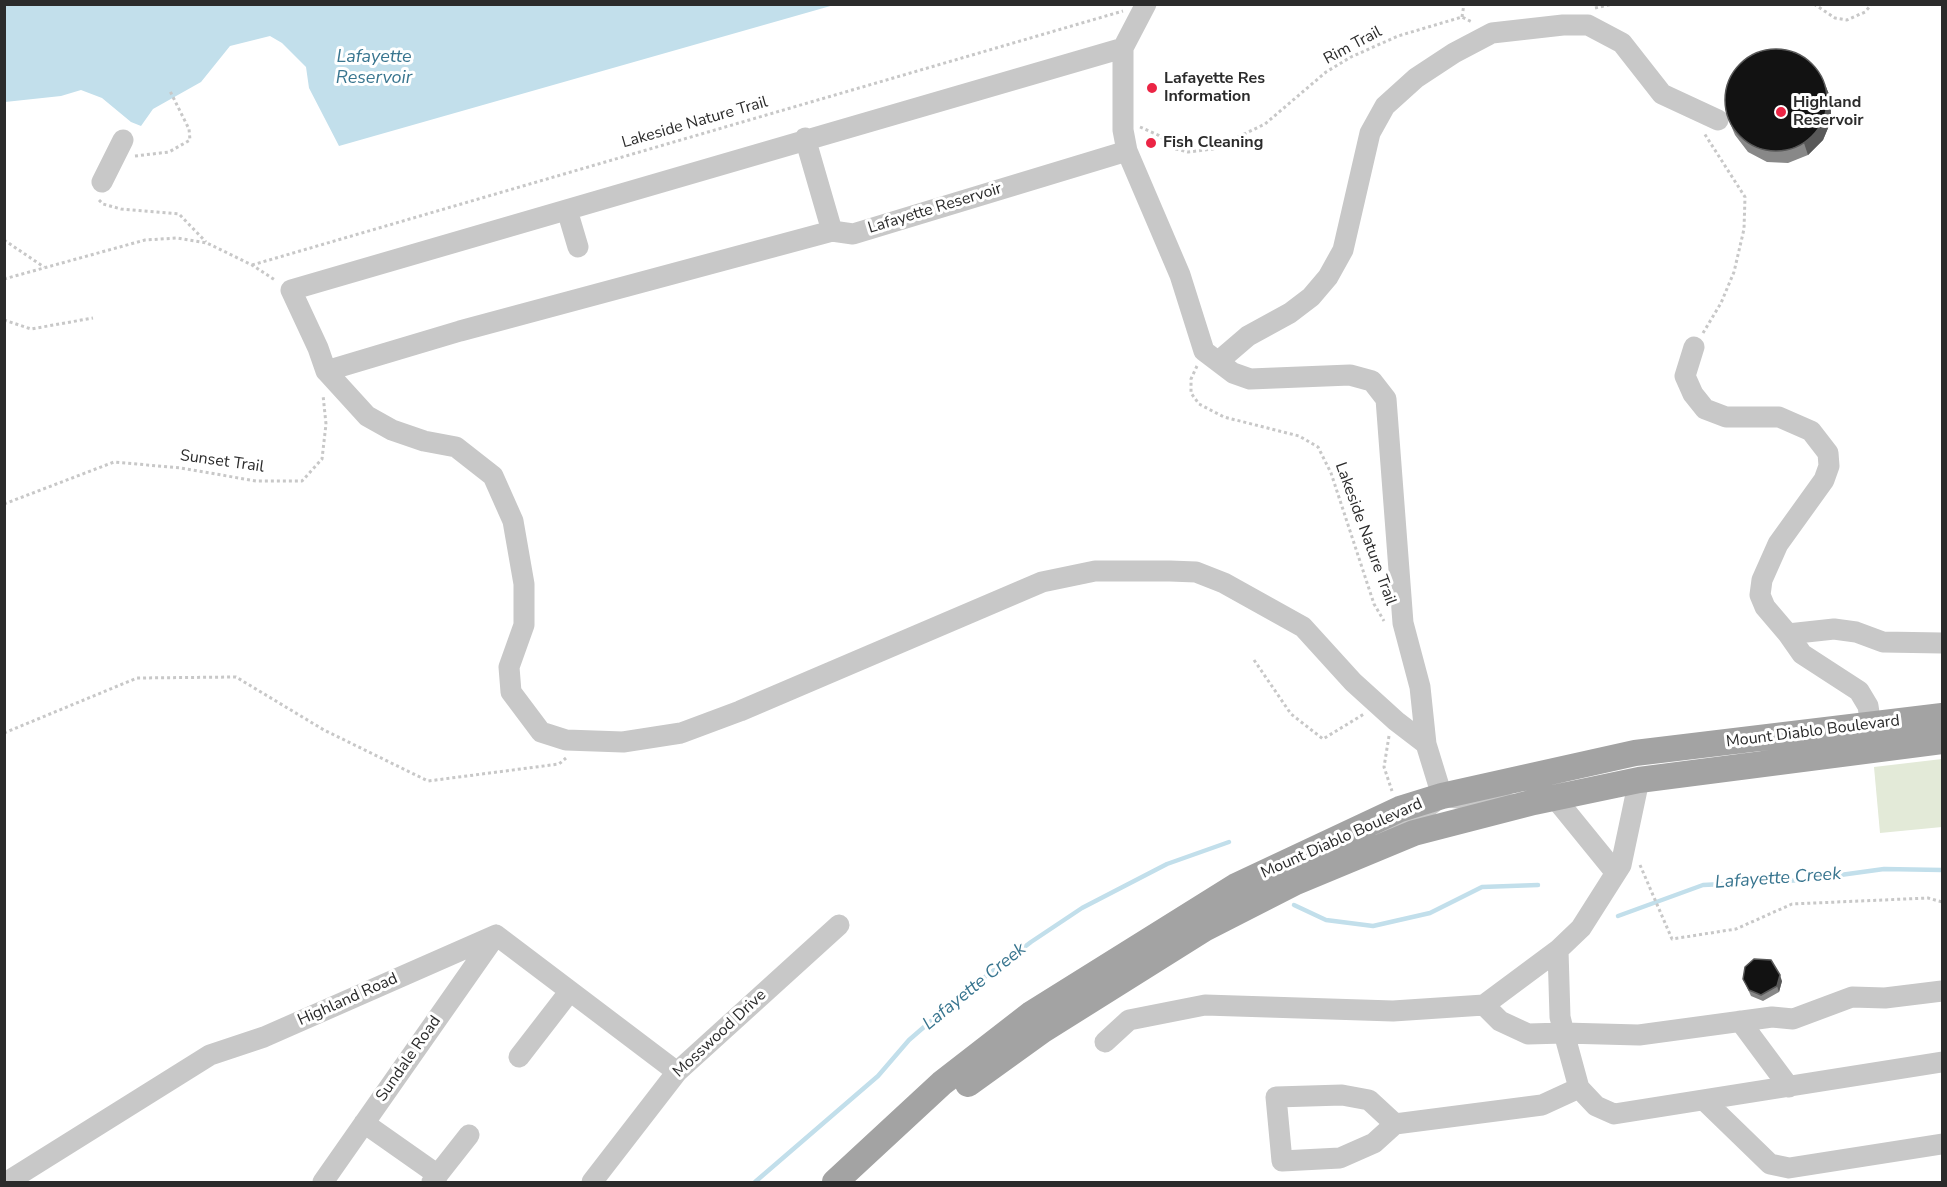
<!DOCTYPE html>
<html>
<head>
<meta charset="utf-8">
<style>
  body { margin:0 }
  #map { position:relative; width:1947px; height:1187px; overflow:hidden; background:#fff; font-family:"Nunito Sans",sans-serif }
  canvas { display:block }
  .frame { position:absolute; inset:0; border:6px solid #2b2b2b; pointer-events:none }
</style>
</head>
<body>
<div id="map">
<canvas width="1947" height="1187"></canvas>
<div class="frame"></div>
</div>
<script>
const context = document.querySelector('canvas').getContext('2d');
context.lineJoin = 'round';
function fill(path, color) {
  context.fillStyle = color;
  context.fill(path, 'evenodd');
}
function shape(rows) {
  const path = new Path2D();
  for (const r of rows) {
    if (r.length === 3) {
      path.moveTo(r[0] + r[2], r[1]);
      path.arc(r[0], r[1], r[2], 0, 2 * Math.PI);
      continue;
    }
    path.moveTo(r[0], r[1]);
    for (let i = 2; i < r.length; i += 2) path.lineTo(r[i], r[i + 1]);
  }
  return path;
}
function trace(path, color, width, dash) {
  context.strokeStyle = color;
  context.lineWidth = width;
  context.lineCap = dash ? 'butt' : 'round';
  context.setLineDash(dash || []);
  context.stroke(path);
}
function label(font, color, halo, rows, align = 'center') {
  context.font = font + ' "Nunito Sans",sans-serif';
  context.lineWidth = 6;
  context.setLineDash([]);
  context.textBaseline = 'middle';
  context.strokeStyle = halo;
  context.fillStyle = color;
  for (const [text, x, y, turn = 0] of rows) {
    context.save();
    context.translate(x, y);
    context.rotate((+turn || 0) * Math.PI / 180);
    context.textAlign = isNaN(turn) ? turn : align;
    if (halo) context.strokeText(text, 0, 0);
    context.fillText(text, 0, 0);
    context.restore();
  }
}
fill(shape([
  [1942,759,1942,827,1880,833,1874,767]
]), '#e3ead8');
fill(shape([
  [4,5,5,4,834,5,339,146,309,88,306,67,282,43,270,36,230,46,201,82,153,109,141,126,131,122,102,98,81,90,61,96,5,102]
]), '#c2dfeb');
trace(shape([
  [1294,905,1326,920,1373,926,1430,913,1482,887,1538,885],
  [1618,916,1703,885,1804,880,1884,869,1942,870],
  [755,1182,878,1076,909,1040,961,995,1031,942,1082,908,1167,864,1229,842]
]), '#c2dfeb', 4.5);
trace(shape([
  [1814,4,1835,18,1847,20,1865,12,1872,4],
  [1595,8,1613,4],
  [1462,17,1464,4],
  [1140,127,1158,135,1176,149,1188,152,1213,149,1265,124,1326,72,1351,57,1398,36,1462,17,1472,22],
  [135,156,169,152,190,140,189,129,170,91],
  [99,200,103,204,121,209,179,214,206,242],
  [4,240,44,267],
  [252,265,1123,11],
  [4,279,145,240,177,238,207,243,252,265,275,280],
  [4,320,31,329,93,318],
  [1703,333,1721,303,1734,272,1744,229,1745,197,1704,133],
  [1197,366,1191,379,1191,393,1199,404,1224,417,1299,436,1318,447,1331,473,1374,604,1384,621],
  [4,504,114,462,181,468,256,481,302,481,322,459,326,424,323,395],
  [1254,660,1291,714,1323,739,1364,714],
  [4,733,137,678,236,677,324,730,428,781,559,764,566,758],
  [1389,736,1384,767,1392,791],
  [1640,865,1672,939,1736,929,1792,904,1928,898,1942,902]
]), '#c8c8c8', 3, [3, 3]);
trace(shape([
  [1146,4,1123,48,1123,130,1127,151,1180,275,1204,351,1233,373,1250,379,1350,375,1372,381,1386,399,1403,623,1420,687,1426,744,1442,796],
  [1123,48,291,290,318,348,326,371,367,416,392,430,424,441,456,447,493,476,513,521,524,584,524,625,509,667,511,692,541,732,566,740,623,742,681,733,740,711,1042,582,1095,571,1170,571,1196,572,1224,583,1303,627,1353,682,1396,721,1426,744],
  [805,138,832,231],
  [102,182,123,140],
  [567,210,578,247],
  [1694,347,1685,376,1693,394,1705,409,1726,417,1779,417,1811,431,1828,453,1829,466,1824,480,1778,544,1762,580,1760,595,1765,607,1788,634,1834,629,1856,632,1883,642,1942,643],
  [1220,360,1248,336,1290,313,1311,297,1328,277,1343,250,1370,133,1385,106,1416,78,1454,53,1492,33,1563,25,1588,25,1622,43,1662,94,1718,120],
  [326,371,460,331,832,231,853,234,1127,151],
  [1788,634,1802,654,1859,691,1868,706,1871,726],
  [1639,780,1621,865,1581,928,1558,950,1560,1017,1564,1033,1639,1035,1772,1017,1793,1019,1852,997,1885,998,1942,991],
  [1555,798,1616,873],
  [1387,838,1442,796,1512,805],
  [1484,1005,1500,1021,1528,1034,1564,1033,1579,1088,1596,1106,1614,1114,1942,1062],
  [1740,1021,1789,1087],
  [1105,1042,1129,1020,1205,1005,1393,1011,1484,1005,1558,950],
  [519,1057,570,991],
  [1705,1101,1770,1164,1789,1168,1942,1144],
  [364,1123,438,1175],
  [1395,1124,1369,1100,1342,1095,1276,1097,1282,1161,1340,1158,1374,1143,1395,1124,1542,1105,1579,1088],
  [7,1182,210,1055,264,1037,496,935,677,1072],
  [323,1182,496,935],
  [432,1182,469,1135],
  [592,1182,677,1072,839,925]
]), '#c8c8c8', 21);
trace(shape([
  [968,1084,1043,1030,1204,929,1296,882,1414,833,1534,802,1639,780,1942,741],
  [835,1182,942,1083,1031,1014,1236,886,1400,809,1442,796,1635,753,1942,716]
]), '#a3a3a3', 26);
fill(shape([
  [1826,87,1831,99,1831,121,1823,140,1808,155,1788,163,1767,162,1748,152,1735,135,1730,123],
  [1743,979,1782,981,1779,992,1763,1001,1751,996]
]), '#888');
fill(shape([
  [1826,87,1831,99,1831,121,1823,140,1808,155,1804,143],
  [1780,975,1782,981,1779,992,1777,986]
]), '#595959');
const building = shape([
  [1776,100,51],
  [1754,959,1771,960,1780,975,1777,986,1761,995,1749,990,1743,979,1745,967,1754,959]
]);
fill(building, '#121212');
trace(building, '#595959', 1.5);
for (const [x, y, r, color] of [
  [1152,88,6,"#eb2545"],
  [1781,112,6,"#eb2545"],
  [1151,143,6,"#eb2545"]
]) {
  const dot = new Path2D();
  dot.arc(x, y, r, 0, 2 * Math.PI);
  context.fillStyle = color;
  context.fill(dot);
  trace(dot, '#fff', 2);
}
label('16px', '#2b2b2b', '#fff', [
  ["Rim Trail",1353,46,-28],
  ["Lakeside Nature Trail",695,123,-16],
  ["Lafayette Reservoir",935,209,-17],
  ["Sunset Trail",222,462,8],
  ["Lakeside Nature Trail",1365,534,70],
  ["Mount Diablo Boulevard",1813,732,-7],
  ["Mount Diablo Boulevard",1342,839,-24],
  ["Highland Road",348,1000,-24],
  ["Mosswood Drive",720,1034,-43],
  ["Sundale Road",409,1059,-55]
]);
label('bold 16px', '#2b2b2b', '#fff', [
  ["Lafayette Res",1164,79],
  ["Information",1164,97],
  ["Highland",1793,103],
  ["Reservoir",1793,121],
  ["Fish Cleaning",1163,143]
], 'left');
label('italic 18px', '#38758f', '#fff', [
  ["Lafayette",374,58],
  ["Reservoir",374,79],
  ["Lafayette Creek",1778,879,-4],
  ["Lafayette Creek",975,987,-39]
]);
</script>
</body>
</html>
